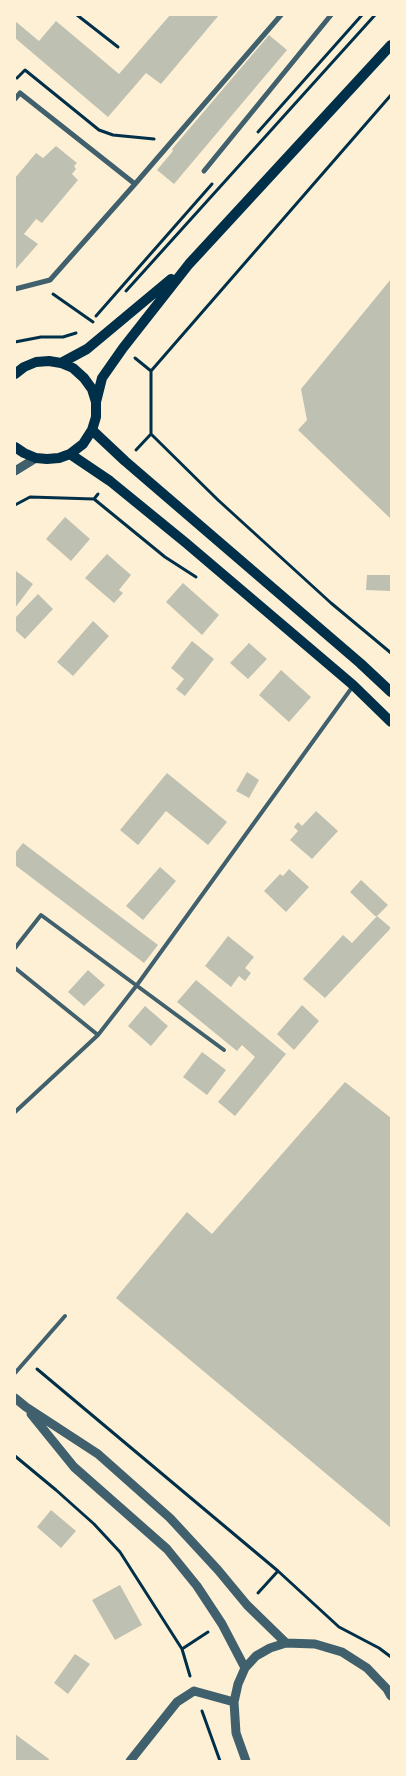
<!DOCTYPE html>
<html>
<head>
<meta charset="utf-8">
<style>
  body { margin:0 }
  #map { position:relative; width:406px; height:1776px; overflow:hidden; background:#fdf0d5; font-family:"Archivo Narrow",sans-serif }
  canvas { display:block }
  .frame { position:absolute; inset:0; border:16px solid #fdf0d5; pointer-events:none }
</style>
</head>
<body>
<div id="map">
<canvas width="406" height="1776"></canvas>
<div class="frame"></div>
</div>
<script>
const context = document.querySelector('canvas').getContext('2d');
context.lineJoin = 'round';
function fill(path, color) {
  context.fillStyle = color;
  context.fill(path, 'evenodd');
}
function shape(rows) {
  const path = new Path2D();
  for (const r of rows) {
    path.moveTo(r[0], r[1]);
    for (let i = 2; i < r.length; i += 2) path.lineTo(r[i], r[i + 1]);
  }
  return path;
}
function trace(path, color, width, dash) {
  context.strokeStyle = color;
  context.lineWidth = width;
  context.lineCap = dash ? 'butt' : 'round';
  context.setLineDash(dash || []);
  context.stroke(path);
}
fill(shape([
  [170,15,219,15,161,84,146,73,108,117,15,38,15,21,39,41,56,21,119,74],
  [269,35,287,50,174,184,157,170,173,151,172,149],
  [56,146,77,163,74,166,76,169,72,174,78,180,42,223,36,219,24,234,38,244,15,270,15,178,36,153,43,158],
  [391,279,391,519,298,430,307,420,301,389],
  [65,517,90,539,71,561,46,539],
  [107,554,131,575,119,590,123,593,114,603,85,578],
  [16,571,33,584,15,608,15,572],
  [367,575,391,575,391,591,366,590],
  [183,583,219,615,202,635,166,602],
  [38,594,53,609,25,639,15,630,15,618],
  [93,621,109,636,73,676,57,662],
  [192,641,214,659,185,696,176,689,184,679,171,668],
  [249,643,267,659,248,679,230,663],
  [281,670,311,697,289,722,259,695],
  [247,772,259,780,249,798,236,791],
  [167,773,227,822,208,845,166,811,138,845,120,830],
  [316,811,338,831,312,859,290,840,298,831,294,827,298,822,302,826],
  [23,843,158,945,144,963,15,865,15,853],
  [160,867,176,881,143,920,126,906],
  [289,869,309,887,286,912,264,891,280,874,283,876],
  [361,880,388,905,377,916,375,916,350,892],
  [377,916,391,928,325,998,303,979,343,935,352,943],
  [228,936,254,957,245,968,251,973,245,981,239,976,231,987,205,966],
  [88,970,105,985,84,1006,68,992],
  [196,980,286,1054,235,1116,218,1102,255,1057,242,1045,237,1051,177,1002],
  [302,1005,319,1021,294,1050,277,1034],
  [145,1006,168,1026,151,1046,128,1026],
  [202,1052,226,1070,207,1095,183,1077],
  [345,1082,391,1118,391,1528,116,1298,187,1212,212,1234],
  [51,1510,76,1531,61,1548,37,1527],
  [120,1585,142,1625,115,1640,92,1600],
  [75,1654,90,1664,68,1694,54,1683],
  [15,1734,49,1759,48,1761,15,1761]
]), '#bec0b2');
trace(shape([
  [77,15,118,47],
  [17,78,25,70,99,130,113,135,154,139],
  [258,132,362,15],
  [126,291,375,15],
  [53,294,93,322],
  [96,316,212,184],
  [15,342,41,337,63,337,76,333],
  [135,358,151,371],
  [151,434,218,500,331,603,391,653],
  [136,450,151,434,151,371,391,95],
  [94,499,165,557,196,577],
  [15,505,30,497,94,499,98,494],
  [37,1369,278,1571],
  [15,1456,56,1490,94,1524,120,1552,182,1649],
  [258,1593,278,1571,339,1627,379,1648,391,1657],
  [190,1676,182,1649,208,1632],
  [202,1711,220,1761]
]), '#003049', 3);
trace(shape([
  [15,948,41,915,224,1050],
  [15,968,98,1035],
  [15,1112,98,1035,137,985,353,686],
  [15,1373,65,1316]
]), '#3f606c', 4);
trace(shape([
  [15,99,20,93,135,184],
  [204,171,331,15],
  [15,289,50,280,135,184,281,15]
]), '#3f606c', 5);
trace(shape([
  [15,471,36,458],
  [15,1398,26,1407,98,1454,170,1518,218,1570,247,1605,286,1643],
  [31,1414,74,1467,167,1549,197,1586,222,1624,245,1668],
  [130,1761,177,1702,194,1691,234,1702],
  [246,1761,236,1733,234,1702,238,1684,245,1668,256,1656,270,1648,286,1643,315,1644,342,1652,367,1668,387,1689,391,1696]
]), '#3f606c', 9);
trace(shape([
  [61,363,87,349,171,279],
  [15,374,24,367,36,362,49,361,61,363,73,368,84,378,92,389,96,402,96,417,92,430,83,444,70,454,59,458,47,459,36,458,24,453,15,447],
  [96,402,102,378,123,348,189,264,391,45],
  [92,430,125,461,360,663,391,692],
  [70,454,110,481,186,543,353,685,391,722]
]), '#003049', 10);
</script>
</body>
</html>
